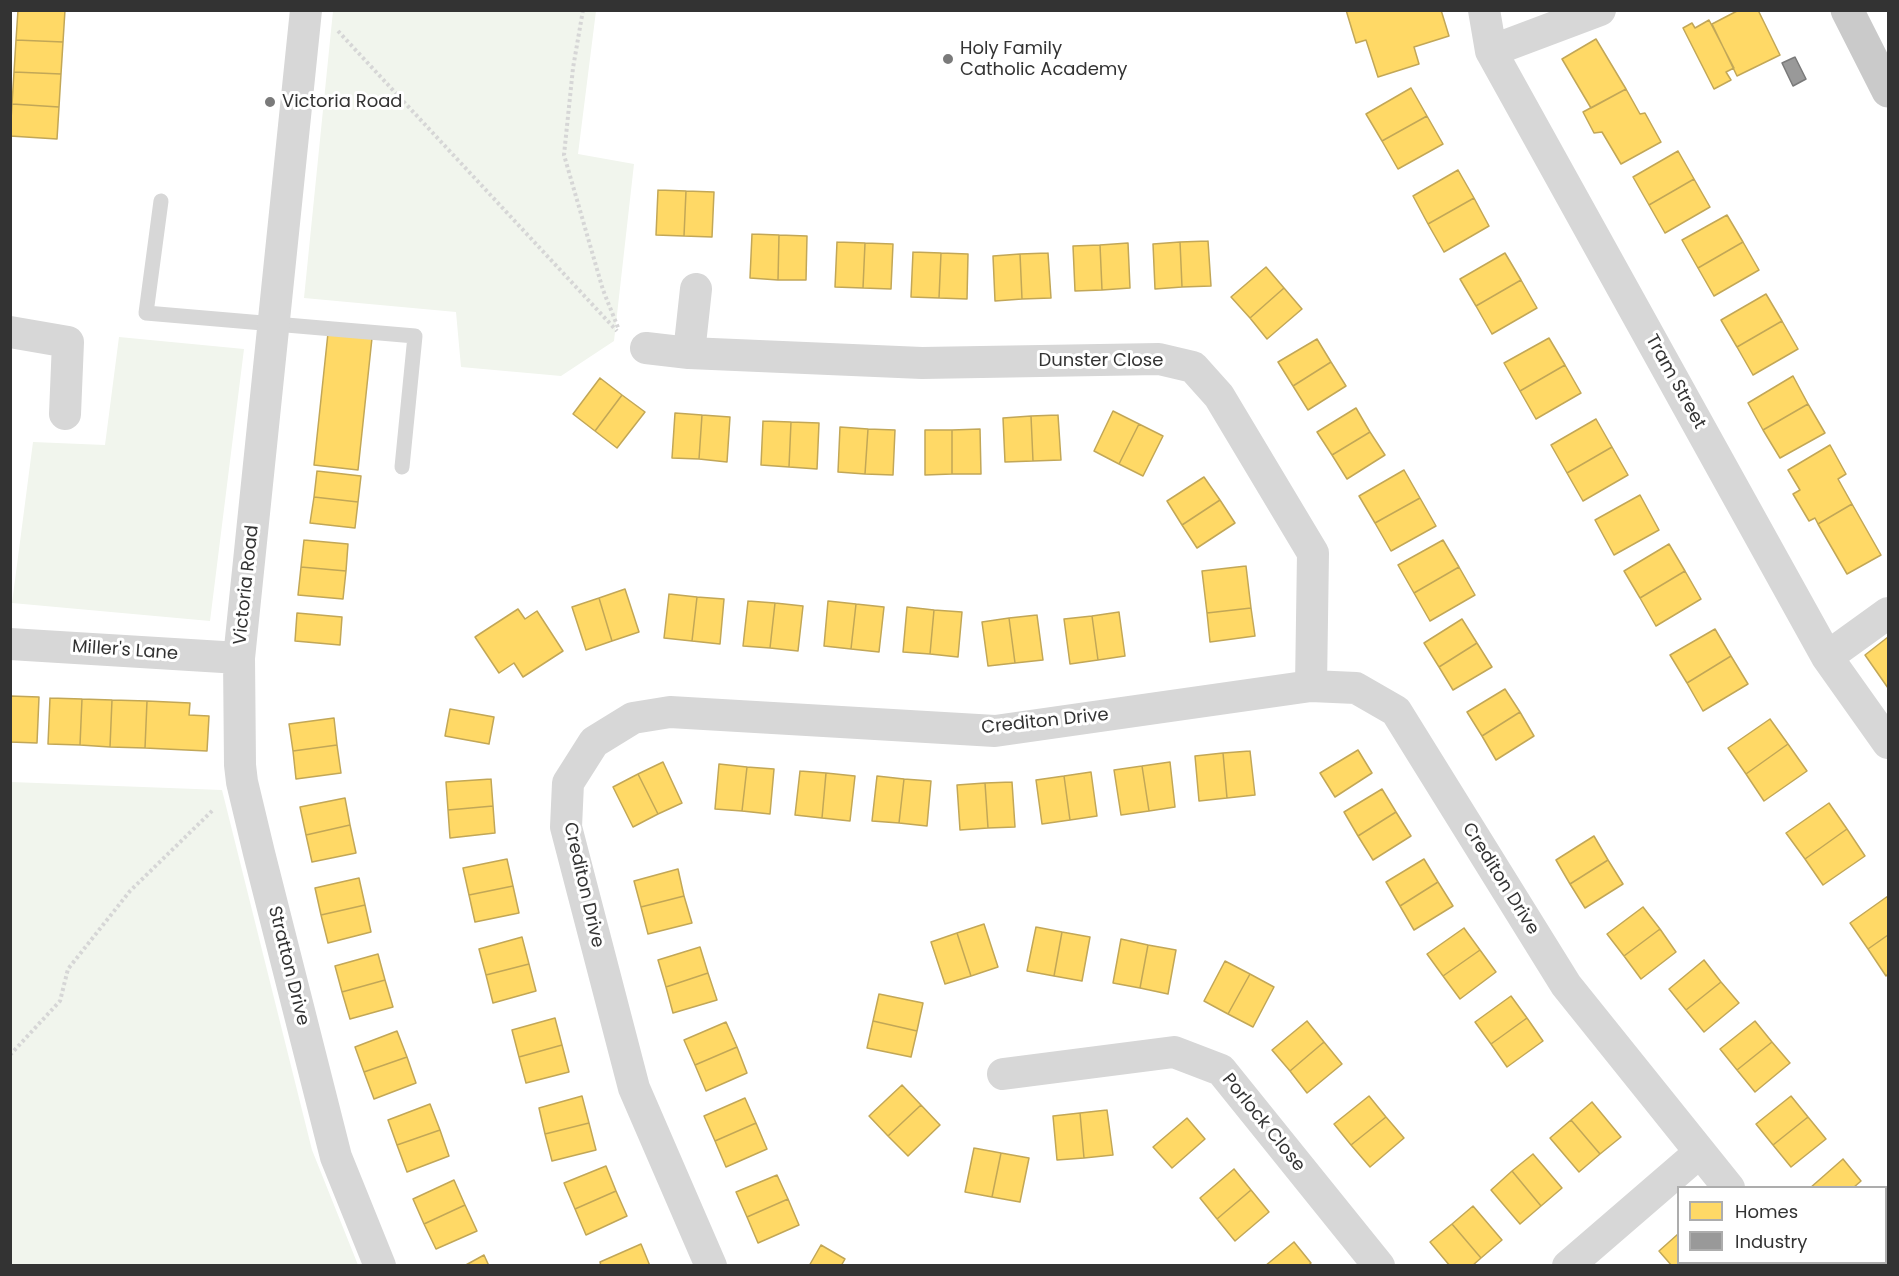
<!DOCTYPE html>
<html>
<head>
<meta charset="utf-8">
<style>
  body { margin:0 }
  #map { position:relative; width:1899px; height:1276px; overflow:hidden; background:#fff; font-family:Poppins,sans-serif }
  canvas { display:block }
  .frame { position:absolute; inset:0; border:12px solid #333; pointer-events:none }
  .legend { position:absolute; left:1677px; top:1186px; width:210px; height:78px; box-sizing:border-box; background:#fff; border:2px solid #adadad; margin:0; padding:8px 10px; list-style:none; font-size:18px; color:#333 }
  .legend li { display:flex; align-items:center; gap:12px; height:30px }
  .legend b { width:30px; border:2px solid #adadad }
</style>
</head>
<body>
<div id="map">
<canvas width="1899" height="1276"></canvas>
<div class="frame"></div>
<ul class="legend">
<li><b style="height:16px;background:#ffd966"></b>Homes</li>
<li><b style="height:16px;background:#999"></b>Industry</li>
</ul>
</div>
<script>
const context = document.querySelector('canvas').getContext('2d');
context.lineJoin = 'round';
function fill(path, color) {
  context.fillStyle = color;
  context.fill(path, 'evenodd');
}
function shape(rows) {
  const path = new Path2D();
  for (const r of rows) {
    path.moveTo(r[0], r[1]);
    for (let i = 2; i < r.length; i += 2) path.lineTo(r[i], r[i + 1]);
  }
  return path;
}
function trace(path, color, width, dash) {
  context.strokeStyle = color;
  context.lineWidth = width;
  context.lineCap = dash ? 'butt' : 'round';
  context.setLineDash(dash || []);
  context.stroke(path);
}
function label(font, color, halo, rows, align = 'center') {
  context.font = font + ' Poppins,sans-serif';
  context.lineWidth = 6;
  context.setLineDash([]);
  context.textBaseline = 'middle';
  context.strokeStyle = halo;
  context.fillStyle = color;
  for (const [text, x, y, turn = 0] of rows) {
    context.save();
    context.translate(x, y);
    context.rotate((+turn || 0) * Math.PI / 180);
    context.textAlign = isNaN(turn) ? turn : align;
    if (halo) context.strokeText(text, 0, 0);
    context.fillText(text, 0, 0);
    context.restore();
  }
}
fill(shape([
  [333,11,596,11,578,154,634,164,614,341,561,376,461,367,456,312,304,298],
  [119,337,244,349,210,621,12,603,33,442,105,445],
  [11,782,222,790,312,1150,358,1265,11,1265]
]), '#f1f5ed');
const homes = shape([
  [18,10,65,10,63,42,16,40,18,10],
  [1346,10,1441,10,1449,36,1414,47,1419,64,1378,77,1366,40,1356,43,1346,10],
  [1739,10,1758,10,1780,55,1737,76,1712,24,1739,10],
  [1709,20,1734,68,1726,72,1731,80,1714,89,1683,28,1692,23,1695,28,1709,20],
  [1596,39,1626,89,1591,108,1562,59,1596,39],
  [16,40,63,42,61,74,14,72,16,40],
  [14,72,61,74,59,107,12,104,14,72],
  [1411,88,1427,116,1382,141,1366,114,1411,88],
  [1626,89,1640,114,1645,113,1661,142,1621,164,1602,132,1594,133,1583,112,1626,89],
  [12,104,59,107,57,139,10,136,12,104],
  [1427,116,1443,144,1398,169,1382,141,1427,116],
  [1678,151,1694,179,1649,205,1633,177,1678,151],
  [1458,170,1474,198,1428,224,1413,196,1458,170],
  [1694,179,1710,207,1665,233,1649,205,1694,179],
  [658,190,686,191,684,236,656,235,658,190],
  [686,191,714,192,712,237,684,236,686,191],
  [1474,198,1489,226,1444,252,1428,224,1474,198],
  [1727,215,1743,242,1698,268,1682,240,1727,215],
  [752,234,779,235,778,280,750,278,752,234],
  [779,235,807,236,806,280,778,280,779,235],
  [1208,241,1211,286,1182,287,1180,242,1208,241],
  [837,242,865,243,863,288,835,287,837,242],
  [1180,242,1182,287,1155,289,1153,244,1180,242],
  [1743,242,1759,270,1714,296,1698,268,1743,242],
  [865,243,893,244,891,289,863,288,865,243],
  [1128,243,1130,288,1102,290,1100,245,1128,243],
  [1100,245,1102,290,1075,291,1073,246,1100,245],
  [913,252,941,253,939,298,911,297,913,252],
  [941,253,968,254,967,299,939,298,941,253],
  [1048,253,1051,298,1022,299,1020,254,1048,253],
  [1505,253,1521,280,1476,306,1460,279,1505,253],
  [1020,254,1022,299,995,301,993,256,1020,254],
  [1266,267,1284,288,1250,318,1231,297,1266,267],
  [1521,280,1537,308,1492,334,1476,306,1521,280],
  [1284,288,1302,309,1267,339,1250,318,1284,288],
  [1766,294,1782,321,1737,347,1721,320,1766,294],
  [1782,321,1798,349,1753,375,1737,347,1782,321],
  [328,333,372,338,358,470,314,465,328,333],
  [1549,338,1565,365,1520,391,1504,363,1549,338],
  [1317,339,1331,362,1293,386,1278,362,1317,339],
  [1331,362,1346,386,1308,410,1293,386,1331,362],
  [1565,365,1581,393,1536,419,1520,391,1565,365],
  [1793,376,1808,404,1763,430,1748,403,1793,376],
  [600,378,622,395,595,431,573,414,600,378],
  [622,395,645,412,617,448,595,431,622,395],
  [1808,404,1825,433,1780,458,1763,430,1808,404],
  [1356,408,1370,432,1332,455,1317,432,1356,408],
  [1113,411,1139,424,1119,464,1094,451,1113,411],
  [675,413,702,415,699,459,672,458,675,413],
  [702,415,730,417,727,462,699,459,702,415],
  [1058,415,1061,460,1033,461,1031,416,1058,415],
  [1031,416,1033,461,1005,462,1003,418,1031,416],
  [1596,419,1612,447,1567,473,1551,445,1596,419],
  [763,421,791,422,789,467,761,465,763,421],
  [791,422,819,423,817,469,789,467,791,422],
  [1139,424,1163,436,1143,476,1119,464,1139,424],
  [840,427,868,429,865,474,838,472,840,427],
  [868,429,895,430,893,475,865,474,868,429],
  [980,429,981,474,952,474,952,430,980,429],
  [925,430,952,430,952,474,925,475,925,430],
  [1370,432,1385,455,1347,479,1332,455,1370,432],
  [1830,445,1846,474,1838,479,1852,504,1818,524,1815,518,1809,521,1793,494,1800,490,1788,470,1830,445],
  [1612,447,1628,475,1583,501,1567,473,1612,447],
  [1404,470,1420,498,1375,523,1359,496,1404,470],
  [317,471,361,476,358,502,314,497,317,471],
  [1204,477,1220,500,1182,525,1167,501,1204,477],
  [1640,495,1659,530,1614,555,1595,520,1640,495],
  [314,497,358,502,355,528,310,523,314,497],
  [1420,498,1436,526,1391,551,1375,523,1420,498],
  [1220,500,1235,523,1197,548,1182,525,1220,500],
  [1852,504,1881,555,1847,574,1818,524,1852,504],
  [304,540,348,544,346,571,301,567,304,540],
  [1443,540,1459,567,1414,593,1398,565,1443,540],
  [1669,544,1685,571,1640,598,1624,571,1669,544],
  [1246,566,1251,608,1207,613,1202,571,1246,566],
  [301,567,346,571,343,599,298,595,301,567],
  [1459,567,1475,595,1430,621,1414,593,1459,567],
  [1685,571,1701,599,1656,626,1640,598,1685,571],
  [625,589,639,632,612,641,599,598,625,589],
  [669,594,697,597,692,641,664,638,669,594],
  [697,597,724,599,720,644,692,641,697,597],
  [599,598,612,641,586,650,572,607,599,598],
  [748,601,775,603,770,648,743,646,748,601],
  [828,601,856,604,851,649,824,646,828,601],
  [775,603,803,606,798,651,770,648,775,603],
  [856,604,884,607,879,652,851,649,856,604],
  [907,607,934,610,930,654,903,652,907,607],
  [1251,608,1255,636,1210,642,1207,613,1251,608],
  [518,609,525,619,537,611,563,651,523,677,514,663,499,673,475,637,518,609],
  [934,610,962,612,958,657,930,654,934,610],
  [1119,612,1125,656,1098,660,1092,616,1119,612],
  [297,613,342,617,340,645,295,641,297,613],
  [1037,615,1043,660,1015,663,1009,618,1037,615],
  [1092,616,1098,660,1070,664,1064,619,1092,616],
  [1009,618,1015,663,988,666,982,622,1009,618],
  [1462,619,1477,643,1439,667,1424,643,1462,619],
  [1715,629,1731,656,1687,683,1670,655,1715,629],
  [1888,637,1888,688,1865,655,1888,637],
  [1477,643,1492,667,1453,690,1439,667,1477,643],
  [1731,656,1748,684,1703,711,1687,683,1731,656],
  [1505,689,1520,712,1482,736,1467,712,1505,689],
  [10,696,39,697,37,743,10,742,10,696],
  [50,698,82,699,80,745,48,744,50,698],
  [82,699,112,700,110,747,80,745,82,699],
  [112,700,147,701,145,748,110,747,112,700],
  [147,701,190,703,189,715,209,716,207,751,145,748,147,701],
  [450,709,494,717,489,744,445,736,450,709],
  [1520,712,1534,736,1496,760,1482,736,1520,712],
  [334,718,337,745,293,751,289,724,334,718],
  [1770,719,1788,744,1746,774,1728,748,1770,719],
  [1788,744,1807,771,1764,801,1746,774,1788,744],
  [337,745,341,773,296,779,293,751,337,745],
  [1358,750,1372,773,1335,797,1320,773,1358,750],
  [1250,751,1255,795,1227,798,1223,753,1250,751],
  [1223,753,1227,798,1199,801,1195,756,1223,753],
  [663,762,682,803,658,814,638,774,663,762],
  [1170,762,1175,807,1149,811,1142,766,1170,762],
  [719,764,747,767,742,811,715,809,719,764],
  [1142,766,1149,811,1121,815,1114,770,1142,766],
  [747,767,774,769,770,814,742,811,747,767],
  [800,771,826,773,822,818,795,815,800,771],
  [1091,772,1097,816,1070,820,1064,776,1091,772],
  [826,773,855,776,850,821,822,818,826,773],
  [638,774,658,814,633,827,613,787,638,774],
  [877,776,904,779,899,823,872,821,877,776],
  [1064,776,1070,820,1042,824,1036,780,1064,776],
  [491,779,493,806,448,810,446,782,491,779],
  [904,779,931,781,927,826,899,823,904,779],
  [1012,782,1015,827,988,828,985,783,1012,782],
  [985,783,988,828,960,830,957,785,985,783],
  [1382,789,1396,812,1358,836,1344,812,1382,789],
  [345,798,350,825,306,835,300,807,345,798],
  [1829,803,1847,829,1805,859,1786,833,1829,803],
  [493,806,495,833,450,838,448,810,493,806],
  [1396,812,1411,836,1373,860,1358,836,1396,812],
  [350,825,356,853,312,862,306,835,350,825],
  [1847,829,1865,856,1823,885,1805,859,1847,829],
  [1594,836,1608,860,1570,884,1556,860,1594,836],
  [507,859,513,886,469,895,463,868,507,859],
  [1424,859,1438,882,1400,906,1386,882,1424,859],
  [1608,860,1623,884,1585,908,1570,884,1608,860],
  [678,869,684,896,641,907,634,881,678,869],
  [359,878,365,905,321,915,315,888,359,878],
  [1438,882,1453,906,1414,930,1400,906,1438,882],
  [513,886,519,913,475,922,469,895,513,886],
  [684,896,692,923,648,934,641,907,684,896],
  [1888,896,1888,935,1868,949,1850,923,1888,896],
  [365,905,371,932,328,943,321,915,365,905],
  [1643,907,1660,929,1624,956,1607,934,1643,907],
  [984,924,998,967,971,976,957,933,984,924],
  [1036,927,1062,932,1054,976,1027,971,1036,927],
  [1464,928,1480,950,1443,976,1427,954,1464,928],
  [1660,929,1676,952,1641,979,1624,956,1660,929],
  [1062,932,1090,937,1082,981,1054,976,1062,932],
  [957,933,971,976,945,984,931,942,957,933],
  [1888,935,1888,974,1886,976,1868,949,1888,935],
  [522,937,529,964,486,975,479,949,522,937],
  [1121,939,1148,945,1140,988,1113,983,1121,939],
  [1148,945,1176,950,1168,994,1140,988,1148,945],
  [700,947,708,973,666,987,658,960,700,947],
  [1480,950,1496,972,1460,999,1443,976,1480,950],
  [378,954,385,980,342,992,335,966,378,954],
  [1704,960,1721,982,1686,1010,1669,989,1704,960],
  [1225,961,1250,974,1228,1014,1204,1001,1225,961],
  [529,964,536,991,493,1003,486,975,529,964],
  [708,973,717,1000,673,1013,666,987,708,973],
  [1250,974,1274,987,1253,1027,1228,1014,1250,974],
  [385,980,393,1007,350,1019,342,992,385,980],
  [1721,982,1739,1003,1704,1032,1686,1010,1721,982],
  [879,994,923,1003,917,1031,873,1021,879,994],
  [1511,996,1527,1018,1491,1044,1475,1022,1511,996],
  [555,1018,562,1045,519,1057,512,1030,555,1018],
  [1527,1018,1543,1041,1507,1067,1491,1044,1527,1018],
  [873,1021,917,1031,911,1057,867,1048,873,1021],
  [1307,1021,1324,1042,1290,1071,1272,1050,1307,1021],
  [1755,1021,1772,1042,1737,1070,1720,1049,1755,1021],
  [726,1022,737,1047,695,1065,684,1040,726,1022],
  [397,1031,407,1057,364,1072,355,1047,397,1031],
  [1324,1042,1342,1064,1307,1093,1290,1071,1324,1042],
  [1772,1042,1790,1063,1755,1092,1737,1070,1772,1042],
  [562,1045,569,1072,526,1083,519,1057,562,1045],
  [737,1047,747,1073,706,1091,695,1065,737,1047],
  [407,1057,416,1083,374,1099,364,1072,407,1057],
  [902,1085,921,1105,888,1136,869,1116,902,1085],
  [582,1096,589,1123,545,1134,539,1108,582,1096],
  [1369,1096,1386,1117,1351,1145,1334,1124,1369,1096],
  [1791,1096,1808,1117,1773,1145,1756,1124,1791,1096],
  [745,1098,756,1123,715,1141,704,1116,745,1098],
  [1592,1102,1621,1137,1600,1154,1571,1120,1592,1102],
  [430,1104,440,1130,397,1145,388,1120,430,1104],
  [921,1105,940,1125,908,1156,888,1136,921,1105],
  [1107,1110,1113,1155,1084,1158,1080,1113,1107,1110],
  [1080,1113,1084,1158,1057,1160,1053,1116,1080,1113],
  [1386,1117,1404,1138,1370,1167,1351,1145,1386,1117],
  [1808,1117,1826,1139,1791,1167,1773,1145,1808,1117],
  [1187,1118,1205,1139,1172,1168,1153,1147,1187,1118],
  [1571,1120,1600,1154,1579,1172,1550,1138,1571,1120],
  [589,1123,596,1150,552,1161,545,1134,589,1123],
  [756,1123,767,1149,726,1167,715,1141,756,1123],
  [440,1130,449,1156,407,1172,397,1145,440,1130],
  [974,1148,1001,1153,992,1197,965,1192,974,1148],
  [1001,1153,1029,1158,1020,1202,992,1197,1001,1153],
  [1533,1154,1562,1188,1541,1206,1512,1171,1533,1154],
  [1843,1159,1861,1181,1853,1188,1810,1188,1843,1159],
  [606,1166,616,1191,575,1209,564,1183,606,1166],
  [1234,1169,1251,1190,1217,1219,1200,1198,1234,1169],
  [1512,1171,1541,1206,1520,1224,1491,1190,1512,1171],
  [777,1175,788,1199,747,1217,736,1192,777,1175],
  [454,1180,465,1205,424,1224,413,1199,454,1180],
  [1251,1190,1269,1212,1235,1241,1217,1219,1251,1190],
  [616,1191,627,1216,586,1235,575,1209,616,1191],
  [788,1199,799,1225,758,1243,747,1217,788,1199],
  [465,1205,477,1231,436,1249,424,1224,465,1205],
  [1473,1206,1502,1240,1481,1258,1452,1224,1473,1206],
  [1452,1224,1481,1258,1472,1266,1450,1266,1430,1242,1452,1224],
  [1678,1234,1678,1262,1688,1262,1685,1266,1672,1266,1659,1251,1678,1234],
  [1294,1242,1311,1263,1308,1266,1265,1266,1294,1242],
  [641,1244,650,1266,601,1266,600,1262,641,1244],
  [821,1245,845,1259,841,1266,809,1266,821,1245],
  [484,1255,489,1266,464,1266,484,1255],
  [1688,1262,1729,1262,1729,1263,1727,1266,1685,1266,1688,1262]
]);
fill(homes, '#ffd966');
trace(homes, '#c2a757', 1.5);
const industry = shape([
  [1795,57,1806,79,1793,86,1782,63,1795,57]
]);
fill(industry, '#999');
trace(industry, '#7a7a7a', 1.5);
trace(shape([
  [583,10,573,68,564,155,603,290,619,330],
  [338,31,617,331],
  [10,1055,60,1001,68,969,130,891,213,810]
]), '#d6d6d6', 4, [3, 3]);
trace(shape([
  [161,201,146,313,415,336,402,467]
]), '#d7d7d7', 15);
trace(shape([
  [306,10,239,658,240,765,242,782,259,853,336,1157,380,1266],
  [1484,10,1491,51,1827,657,1888,743],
  [1491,51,1600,10],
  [10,332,68,342,65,414],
  [646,348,689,353,922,363,1159,359,1193,367,1219,396,1313,553,1311,686],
  [689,353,696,289],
  [10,644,239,658],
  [1827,657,1888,613],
  [1003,1074,1174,1052,1221,1070,1379,1266],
  [1793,1262,1795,1266],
  [711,1266,634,1088,566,827,568,783,594,742,633,718,670,712,995,731,1311,686,1356,688,1396,711,1566,985,1729,1188],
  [1568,1266,1699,1153]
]), '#d7d7d7', 32);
trace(shape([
  [1847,10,1888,91]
]), '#cacaca', 33);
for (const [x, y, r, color] of [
  [948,59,6,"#7a7a7a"],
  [270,102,6,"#7a7a7a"]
]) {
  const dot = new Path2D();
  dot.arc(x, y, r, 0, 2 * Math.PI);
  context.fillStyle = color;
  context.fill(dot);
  trace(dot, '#fff', 2);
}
label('18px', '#333', '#fff', [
  ["Holy Family",960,49],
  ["Catholic Academy",960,70],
  ["Victoria Road",282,102]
], 'left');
label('18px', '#333', '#fff', [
  ["Dunster Close",1101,361],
  ["Tram Street",1675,382,61],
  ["Victoria Road",247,585,-84],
  ["Miller's Lane",125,651,4],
  ["Crediton Drive",1045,722,-6],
  ["Crediton Drive",1500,879,58],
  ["Crediton Drive",583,885,77],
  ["Stratton Drive",288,966,76],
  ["Porlock Close",1263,1123,51]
]);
</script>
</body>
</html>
